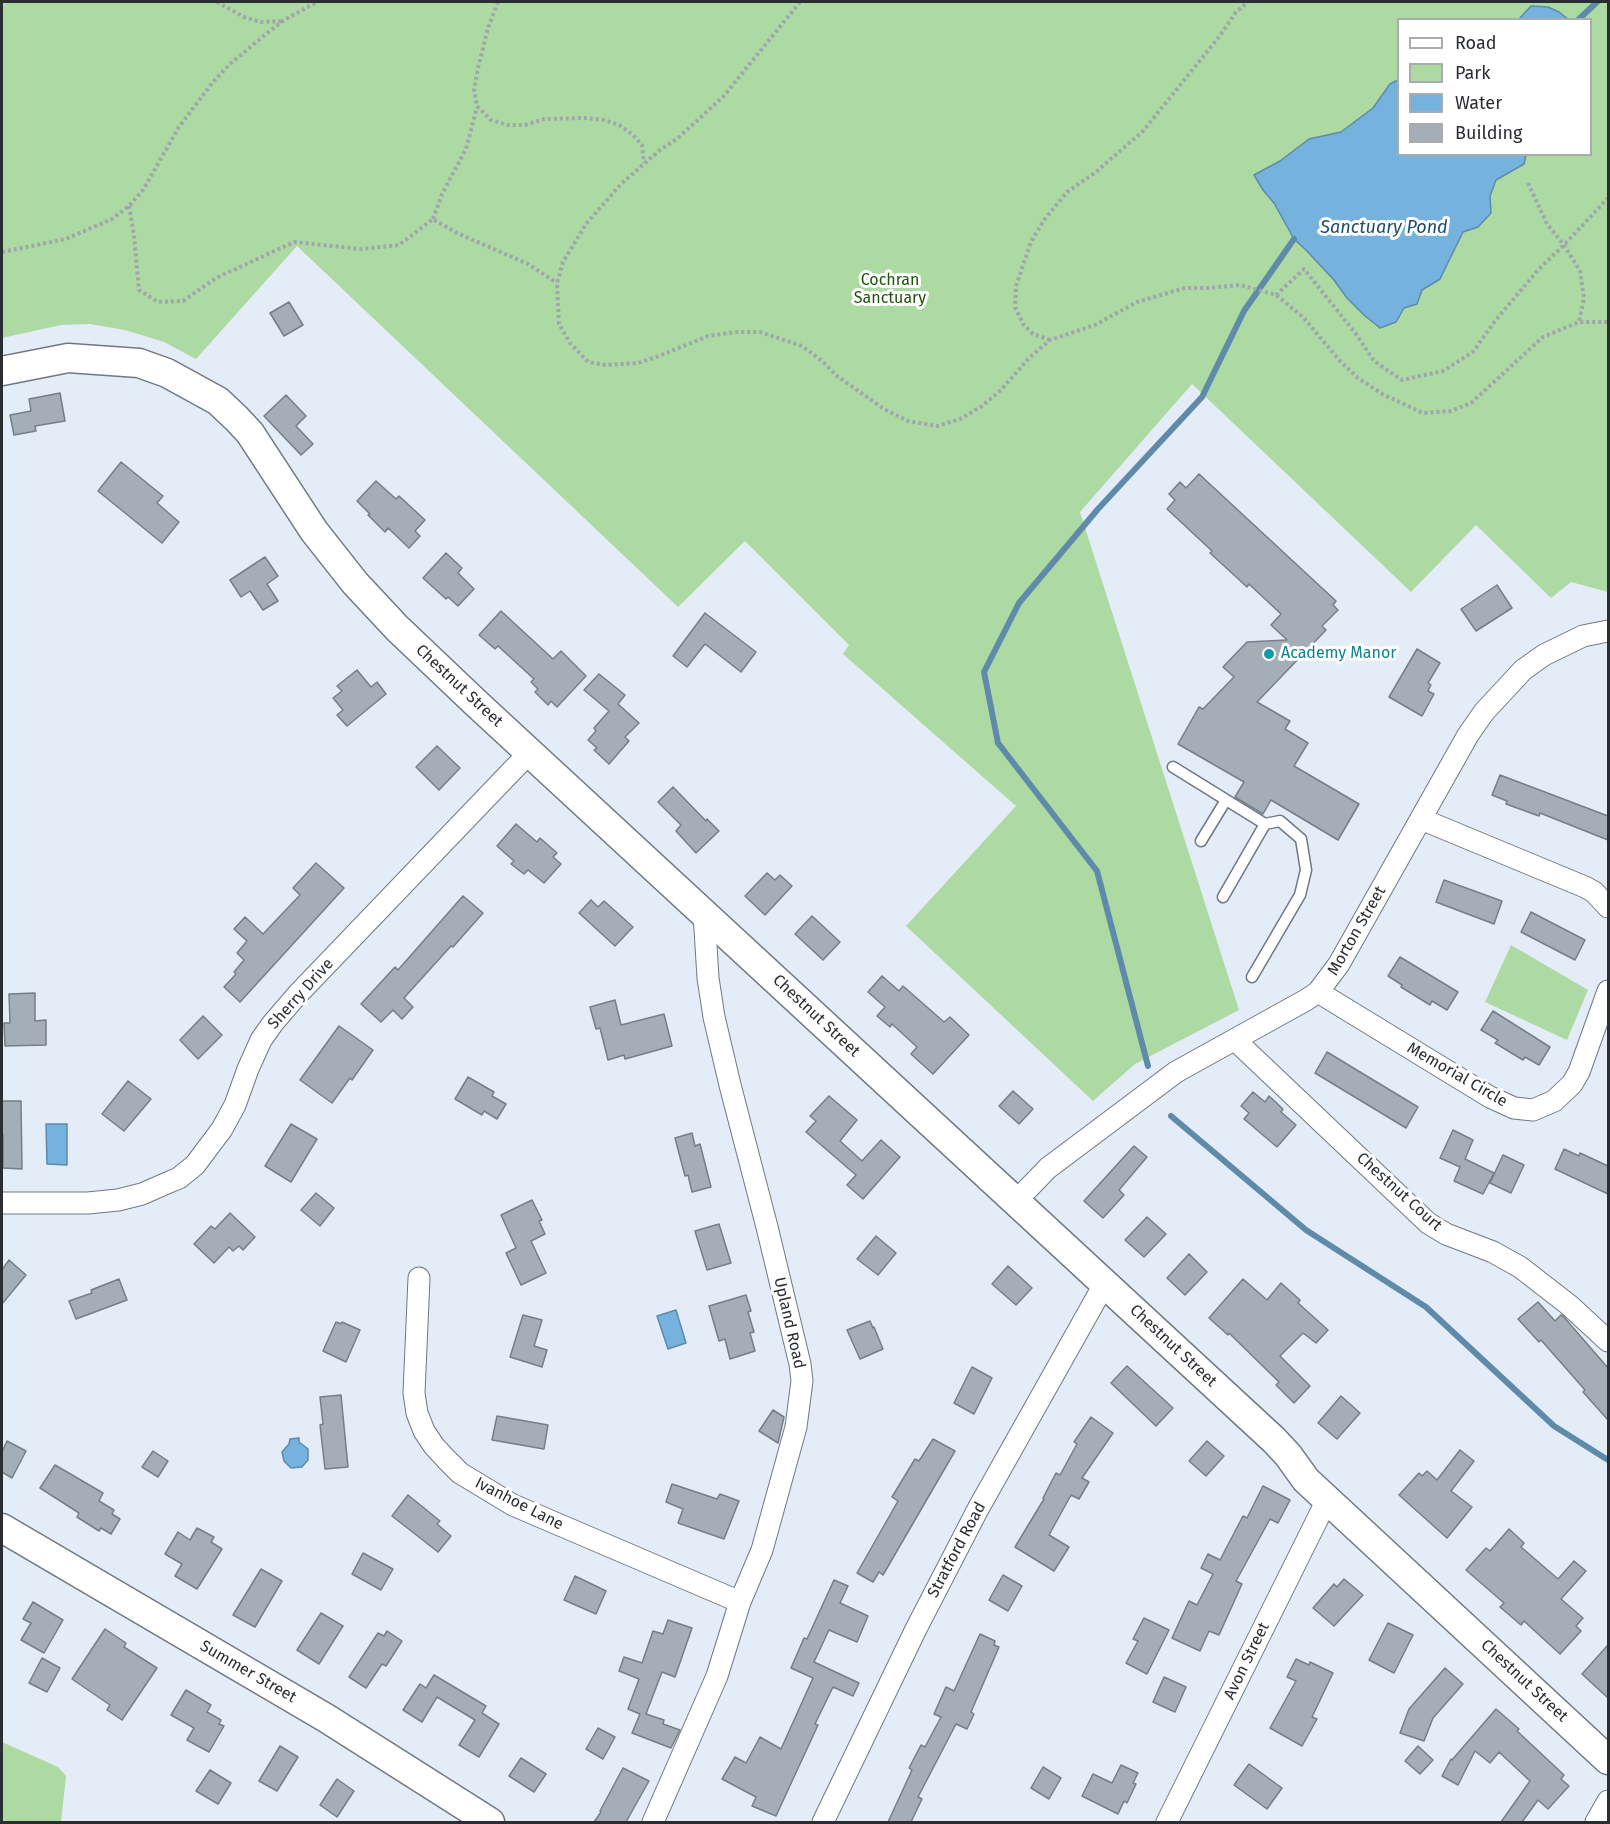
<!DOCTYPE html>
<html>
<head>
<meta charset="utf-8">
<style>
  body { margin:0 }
  #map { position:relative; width:1610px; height:1824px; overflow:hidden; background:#e4edf7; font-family:"Fira Sans",sans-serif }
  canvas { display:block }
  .frame { position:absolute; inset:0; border:3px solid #2a2d31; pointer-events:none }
  .legend { position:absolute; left:1397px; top:18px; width:195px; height:138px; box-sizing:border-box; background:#fff; border:2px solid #aaabad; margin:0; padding:8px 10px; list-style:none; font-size:18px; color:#2a2d31 }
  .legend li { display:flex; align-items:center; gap:12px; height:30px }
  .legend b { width:30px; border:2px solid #aaabad }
</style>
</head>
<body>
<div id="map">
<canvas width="1610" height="1824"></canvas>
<div class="frame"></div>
<ul class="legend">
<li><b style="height:8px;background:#fff"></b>Road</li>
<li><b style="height:16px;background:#add9a3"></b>Park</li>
<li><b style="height:16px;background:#76b2de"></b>Water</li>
<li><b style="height:16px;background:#a5adb7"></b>Building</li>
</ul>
</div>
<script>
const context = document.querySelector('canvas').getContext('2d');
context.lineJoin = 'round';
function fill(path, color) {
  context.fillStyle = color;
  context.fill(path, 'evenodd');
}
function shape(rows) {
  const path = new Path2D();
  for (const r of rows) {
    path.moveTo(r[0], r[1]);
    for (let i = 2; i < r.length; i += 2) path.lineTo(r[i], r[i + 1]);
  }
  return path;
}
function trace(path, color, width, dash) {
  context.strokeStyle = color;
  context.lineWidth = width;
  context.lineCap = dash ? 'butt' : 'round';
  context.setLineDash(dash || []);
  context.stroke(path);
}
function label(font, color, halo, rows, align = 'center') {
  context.font = font + ' "Fira Sans",sans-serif';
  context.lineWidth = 6;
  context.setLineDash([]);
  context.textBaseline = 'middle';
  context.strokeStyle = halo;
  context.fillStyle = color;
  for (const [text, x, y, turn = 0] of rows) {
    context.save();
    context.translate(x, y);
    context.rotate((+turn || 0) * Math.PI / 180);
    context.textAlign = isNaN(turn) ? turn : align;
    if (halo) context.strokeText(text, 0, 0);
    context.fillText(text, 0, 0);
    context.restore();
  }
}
fill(shape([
  [2,2,1608,2,1608,592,1571,582,1551,598,1476,525,1411,592,1192,384,1080,512,1239,1010,1135,1064,1093,1101,906,926,1016,806,843,654,849,645,745,541,678,607,297,246,196,359,164,342,125,330,90,324,61,325,2,338],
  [1398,20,1590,20,1590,154,1398,154],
  [1511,945,1588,990,1567,1040,1485,1002],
  [2,1742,58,1767,66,1776,61,1822,2,1822]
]), '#add9a3');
const water = shape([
  [1531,6,1548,7,1559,12,1568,19,1519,19,1531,6],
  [1398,80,1398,154,1526,155,1524,164,1496,180,1490,196,1491,213,1478,227,1463,232,1440,279,1422,290,1417,304,1404,308,1396,322,1380,328,1364,315,1347,298,1334,280,1306,250,1294,239,1274,203,1263,190,1254,175,1280,161,1309,139,1341,132,1373,108,1390,84,1398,80],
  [46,1124,67,1124,67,1165,47,1164,46,1124],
  [676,1310,686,1343,668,1349,657,1316,676,1310],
  [299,1438,299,1442,308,1449,308,1460,302,1467,291,1468,284,1461,282,1452,289,1444,290,1439,299,1438]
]);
fill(water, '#76b2de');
trace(water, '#5f8aaa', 1.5);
trace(shape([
  [1578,20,1597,2],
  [1148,1066,1097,871,998,743,984,672,1019,603,1098,509,1202,397,1244,311,1294,239],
  [1171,1116,1306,1230,1426,1307,1554,1426,1608,1460]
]), '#5f8aaa', 6);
const building = shape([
  [289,302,303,325,284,336,270,313,289,302],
  [60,393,65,421,35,426,36,431,14,435,10,415,31,411,29,399,60,393],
  [286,395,306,416,296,426,313,444,301,455,264,416,286,395],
  [121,462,163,496,157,503,179,522,162,543,98,491,121,462],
  [1199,474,1336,601,1333,605,1338,610,1322,626,1326,630,1257,702,1290,721,1285,729,1308,743,1294,766,1359,804,1338,840,1271,800,1263,814,1243,802,1235,797,1244,782,1178,744,1199,707,1203,709,1234,677,1223,667,1247,642,1287,640,1271,625,1281,614,1249,584,1247,587,1210,553,1212,551,1167,509,1175,500,1169,494,1180,482,1186,488,1199,474],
  [376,481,396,499,399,496,425,520,415,531,420,536,409,548,388,528,385,532,368,515,370,514,357,501,376,481],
  [446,553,462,568,458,573,474,589,458,606,448,597,446,599,423,578,446,553],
  [265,557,278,576,267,584,278,601,263,610,250,591,241,597,230,580,265,557],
  [1497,585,1512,608,1476,631,1461,609,1497,585],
  [501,611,553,659,561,651,586,676,557,707,551,701,548,705,535,692,538,689,531,682,534,679,498,646,495,649,479,635,501,611],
  [705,613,756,652,741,672,705,644,687,667,673,656,705,613],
  [1417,649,1440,663,1428,683,1431,685,1428,691,1434,694,1422,716,1389,697,1417,649],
  [357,670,371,687,377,682,386,694,347,726,337,715,343,710,333,698,342,691,337,686,357,670],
  [599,674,625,695,618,704,639,723,625,737,629,741,609,764,594,750,597,748,588,740,596,731,594,728,609,711,584,690,599,674],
  [437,746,460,768,439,790,416,767,437,746],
  [1500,775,1608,816,1608,840,1540,813,1539,816,1506,804,1507,801,1492,795,1500,775],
  [673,787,706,821,707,819,719,831,696,853,676,831,681,825,658,802,673,787],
  [516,824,537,842,540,838,557,853,553,857,561,864,544,883,528,870,524,874,511,864,514,861,497,846,516,824],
  [316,863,344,888,240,1002,224,987,236,974,234,972,244,960,237,953,247,941,234,929,245,917,263,934,300,895,293,888,316,863],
  [767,873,775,880,780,875,792,886,765,915,745,896,767,873],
  [1444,880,1502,901,1494,924,1436,902,1444,880],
  [463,896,483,913,453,947,451,946,404,998,413,1007,402,1019,393,1010,381,1022,361,1004,395,967,398,970,463,896],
  [591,900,598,907,604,901,633,927,615,946,579,913,591,900],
  [1531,912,1585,940,1575,960,1521,932,1531,912],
  [812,916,840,942,823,960,795,934,812,916],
  [1400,957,1458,992,1447,1010,1432,1001,1430,1005,1401,987,1402,985,1388,976,1400,957],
  [882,976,899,991,903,986,944,1022,950,1017,969,1035,933,1074,911,1054,917,1047,892,1024,890,1027,877,1016,885,1007,868,992,882,976],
  [35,993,35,1021,46,1020,46,1045,5,1046,4,1023,10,1023,9,994,35,993],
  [615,1000,621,1025,664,1014,672,1046,625,1059,624,1055,608,1060,600,1028,596,1029,590,1007,615,1000],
  [1493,1011,1550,1047,1539,1065,1525,1057,1523,1060,1495,1043,1498,1040,1481,1030,1493,1011],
  [203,1016,222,1035,198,1059,180,1040,203,1016],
  [339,1026,373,1050,352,1080,350,1078,332,1103,300,1080,339,1026],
  [1327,1052,1418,1107,1406,1128,1315,1073,1327,1052],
  [468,1077,494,1092,492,1096,506,1104,497,1119,484,1111,482,1115,455,1099,468,1077],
  [128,1081,151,1099,124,1131,102,1114,128,1081],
  [1013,1091,1033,1109,1019,1124,999,1106,1013,1091],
  [1253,1092,1265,1102,1269,1096,1283,1109,1281,1112,1296,1125,1277,1147,1244,1119,1249,1113,1241,1106,1253,1092],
  [829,1096,857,1120,840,1141,862,1161,881,1140,900,1157,863,1199,847,1185,856,1175,806,1132,816,1121,810,1116,829,1096],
  [2,1101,21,1101,22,1169,3,1168,3,1135,2,1135,2,1101],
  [291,1124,317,1139,291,1182,265,1166,291,1124],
  [1453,1130,1473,1140,1465,1159,1494,1173,1483,1194,1454,1181,1460,1167,1440,1158,1453,1130],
  [692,1133,695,1146,700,1144,711,1187,692,1192,688,1175,685,1176,675,1138,692,1133],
  [1134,1146,1147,1157,1119,1190,1124,1195,1103,1218,1084,1201,1134,1146],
  [1564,1149,1579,1156,1580,1153,1608,1166,1608,1194,1555,1169,1564,1149],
  [1503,1155,1524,1165,1511,1193,1490,1183,1503,1155],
  [316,1193,334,1208,320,1226,301,1210,316,1193],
  [532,1200,542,1220,539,1221,545,1234,531,1241,546,1273,521,1285,506,1253,516,1248,501,1215,532,1200],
  [230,1213,255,1237,243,1250,239,1246,233,1251,229,1247,214,1263,194,1244,211,1226,215,1229,230,1213],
  [1147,1217,1166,1234,1144,1257,1125,1240,1147,1217],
  [719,1224,731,1263,707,1270,695,1231,719,1224],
  [876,1236,896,1253,878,1275,857,1259,876,1236],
  [1189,1254,1207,1272,1185,1295,1167,1278,1189,1254],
  [9,1260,26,1275,2,1304,2,1270,9,1260],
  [1008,1266,1032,1288,1016,1305,992,1284,1008,1266],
  [119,1279,127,1300,76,1319,69,1301,92,1293,91,1290,119,1279],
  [1243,1279,1267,1300,1281,1283,1300,1300,1298,1303,1328,1330,1316,1343,1303,1333,1280,1356,1310,1386,1294,1403,1276,1385,1279,1382,1229,1333,1228,1335,1209,1318,1243,1279],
  [746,1295,751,1311,748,1312,754,1332,750,1333,755,1351,730,1359,725,1339,719,1341,709,1306,746,1295],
  [1538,1302,1555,1321,1561,1315,1563,1316,1608,1368,1608,1420,1583,1392,1585,1390,1541,1340,1539,1342,1518,1319,1538,1302],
  [523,1315,542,1320,534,1346,547,1350,542,1367,510,1357,523,1315],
  [870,1321,873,1328,874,1327,883,1349,860,1359,847,1330,870,1321],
  [336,1322,341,1324,342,1322,360,1330,346,1362,323,1351,336,1322],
  [1127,1366,1173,1408,1156,1426,1111,1383,1127,1366],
  [972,1367,992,1378,974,1414,954,1403,972,1367],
  [341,1395,348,1467,325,1469,320,1425,323,1424,320,1397,341,1395],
  [1341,1396,1360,1413,1337,1439,1318,1423,1341,1396],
  [773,1410,784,1417,778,1443,759,1431,773,1410],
  [497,1416,548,1425,544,1449,492,1440,497,1416],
  [1091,1417,1113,1433,1082,1478,1089,1482,1079,1499,1071,1495,1049,1535,1069,1547,1054,1571,1015,1547,1044,1499,1043,1498,1056,1473,1060,1475,1077,1444,1074,1442,1091,1417],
  [933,1439,955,1451,883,1575,879,1572,873,1582,857,1573,898,1501,892,1497,915,1459,919,1461,933,1439],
  [7,1441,26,1451,12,1478,2,1472,2,1452,7,1441],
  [1207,1441,1224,1456,1206,1476,1189,1461,1207,1441],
  [1460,1450,1474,1461,1451,1491,1472,1507,1447,1538,1399,1495,1419,1473,1422,1476,1427,1471,1437,1480,1460,1450],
  [153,1451,168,1461,158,1477,142,1467,153,1451],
  [55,1465,103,1493,99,1501,114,1510,112,1514,120,1519,111,1534,101,1528,99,1531,77,1517,79,1513,40,1488,55,1465],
  [672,1484,717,1499,720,1494,739,1501,724,1539,678,1523,683,1509,666,1502,672,1484],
  [1263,1486,1290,1500,1278,1523,1270,1519,1236,1581,1242,1584,1219,1635,1209,1631,1200,1651,1172,1638,1189,1601,1197,1605,1213,1574,1201,1568,1208,1554,1220,1560,1243,1516,1247,1518,1263,1486],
  [408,1495,440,1521,437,1524,451,1536,438,1552,392,1516,408,1495],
  [197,1528,214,1537,211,1542,222,1549,197,1589,175,1576,182,1564,165,1554,178,1532,190,1540,197,1528],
  [1509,1529,1524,1543,1521,1547,1558,1579,1574,1561,1586,1571,1561,1599,1583,1618,1576,1626,1581,1631,1560,1654,1524,1621,1521,1625,1500,1607,1504,1603,1466,1570,1486,1548,1490,1551,1509,1529],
  [363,1553,393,1569,381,1590,352,1574,363,1553],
  [261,1569,282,1581,255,1627,233,1615,261,1569],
  [1003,1575,1022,1586,1008,1611,989,1600,1003,1575],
  [575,1576,606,1591,596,1614,564,1600,575,1576],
  [1344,1579,1363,1595,1334,1626,1313,1608,1334,1584,1337,1587,1344,1579],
  [834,1580,848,1586,840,1603,868,1616,857,1642,829,1630,814,1662,859,1683,853,1696,833,1687,815,1724,818,1725,776,1816,752,1806,756,1797,722,1779,735,1757,746,1763,760,1737,781,1749,813,1678,791,1668,804,1638,807,1639,834,1580],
  [33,1602,63,1620,44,1653,21,1640,31,1623,23,1619,33,1602],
  [321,1613,343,1626,319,1664,297,1650,321,1613],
  [1144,1618,1169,1630,1147,1674,1126,1663,1138,1641,1133,1639,1144,1618],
  [668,1620,692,1628,675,1677,662,1672,646,1714,664,1720,663,1724,680,1730,671,1748,632,1733,640,1714,628,1709,639,1679,619,1671,624,1657,642,1663,653,1631,663,1634,668,1620],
  [1388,1623,1413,1635,1394,1673,1369,1660,1388,1623],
  [105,1629,126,1643,124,1647,157,1668,122,1720,107,1710,110,1705,72,1679,105,1629],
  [387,1631,402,1641,386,1666,382,1664,366,1688,349,1677,378,1633,384,1636,387,1631],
  [980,1634,995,1641,994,1645,999,1647,971,1712,974,1714,967,1729,956,1724,918,1797,922,1799,911,1822,888,1822,912,1770,909,1768,921,1745,925,1747,941,1717,934,1714,946,1687,954,1691,980,1634],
  [1608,1645,1608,1698,1582,1674,1608,1645],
  [42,1658,60,1668,47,1692,29,1683,42,1658],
  [1296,1659,1309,1665,1310,1662,1333,1673,1312,1717,1317,1719,1302,1746,1270,1728,1296,1681,1287,1677,1296,1659],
  [1445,1668,1463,1684,1433,1718,1424,1741,1400,1733,1409,1709,1445,1668],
  [434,1675,486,1706,482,1713,499,1724,479,1757,459,1745,475,1720,437,1697,422,1722,403,1710,420,1684,426,1688,434,1675],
  [1164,1677,1186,1687,1175,1712,1153,1702,1164,1677],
  [186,1690,211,1705,207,1712,221,1720,219,1724,224,1726,209,1752,187,1740,194,1728,171,1715,186,1690],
  [1496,1709,1519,1729,1517,1731,1564,1775,1561,1779,1569,1786,1548,1809,1538,1800,1522,1822,1501,1822,1530,1781,1499,1752,1490,1763,1475,1751,1458,1785,1442,1776,1451,1759,1452,1760,1496,1709],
  [598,1728,615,1737,603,1759,586,1749,598,1728],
  [280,1746,298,1757,277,1791,259,1781,280,1746],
  [1418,1746,1433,1760,1420,1774,1405,1761,1418,1746],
  [521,1758,546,1774,534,1792,509,1776,521,1758],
  [1249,1764,1282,1788,1267,1809,1234,1785,1249,1764],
  [1121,1765,1138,1773,1133,1783,1136,1784,1127,1803,1124,1801,1118,1814,1082,1796,1093,1774,1112,1783,1121,1765],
  [1043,1767,1061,1778,1049,1799,1031,1788,1043,1767],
  [623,1768,649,1781,626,1822,594,1822,601,1812,600,1811,623,1768],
  [210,1770,231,1783,218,1804,196,1791,210,1770],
  [337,1779,354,1791,337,1817,320,1805,337,1779]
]);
fill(building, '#a5adb7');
trace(building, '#767e87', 1.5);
const lane = shape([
  [1173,767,1265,824],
  [1201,841,1226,800],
  [1223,897,1265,824,1280,821,1301,839,1306,870,1300,895,1252,977]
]);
const street = shape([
  [1421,819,1585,887,1594,892,1608,907],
  [1318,992,1490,1097,1514,1108,1533,1110,1554,1101,1572,1084,1579,1072,1608,991],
  [1235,1040,1428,1223,1446,1234,1493,1252,1520,1267,1569,1305,1608,1341],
  [1016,1201,1048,1168,1176,1072,1306,1000,1318,992,1339,964,1468,735,1484,712,1523,670,1544,655,1583,636,1608,631],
  [2,1203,88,1203,118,1200,142,1194,167,1183,179,1178,195,1165,222,1129,235,1105,248,1069,261,1040,273,1023,298,994,530,752],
  [419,1278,414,1393,417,1413,424,1431,434,1446,446,1459,460,1473,513,1505,740,1602],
  [653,1822,717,1676,740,1602,762,1550,796,1427,802,1381,800,1364,767,1227,730,1085,714,1017,708,978,704,913],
  [823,1822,916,1629,978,1509,1105,1283],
  [1167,1822,1327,1500],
  [1596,1822,1608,1801]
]);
const secondary = shape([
  [2,371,68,358,139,363,167,373,218,401,237,419,250,433,314,531,355,583,397,628,477,704,1274,1440,1288,1455,1306,1480,1608,1760],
  [2,1528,326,1718,490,1822]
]);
trace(lane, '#707881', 13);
trace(street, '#707881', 23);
trace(secondary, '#707881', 31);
trace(shape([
  [217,2,244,17,261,22,283,21],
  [498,2,488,28,478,68,474,90,477,106,491,120,508,125,525,125,544,119,586,118,604,120,619,125,632,134,642,145,644,163],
  [800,2,723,97,678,138,660,150,621,184,586,224,563,262,557,283,559,324,570,343,588,362,606,365,638,363,659,356,708,336,735,332,760,332,802,346,822,361,837,376,884,409,908,421,937,426,960,419,982,406,1001,390,1029,358,1050,340,1095,325,1137,302,1185,288,1209,288,1240,285,1276,295,1303,317,1340,361,1358,378,1382,394,1423,413,1451,411,1471,403,1543,337,1579,322,1608,322],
  [1528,183,1547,224,1564,245,1580,271,1584,298,1579,322],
  [129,206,134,235,139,290,158,302,183,301,216,278,294,242,361,249,399,245,433,219,457,233,528,264,557,283],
  [433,219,442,194,466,149,477,107],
  [2,252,66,239,112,219,129,206,143,190,179,127,213,82,229,65,266,34,284,20,317,2],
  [1276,295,1304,269,1356,334,1374,361,1402,380,1443,371,1473,352,1495,321,1538,270,1564,245,1608,198],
  [1050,340,1033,334,1023,324,1015,307,1016,286,1031,242,1044,220,1067,192,1096,172,1143,131,1219,37,1236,12,1248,2]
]), '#9fa6ad', 4, [3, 3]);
trace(lane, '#fff', 10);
trace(street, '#fff', 21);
trace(secondary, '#fff', 28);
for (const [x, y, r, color] of [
  [1269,654,6,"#0f9aa8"]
]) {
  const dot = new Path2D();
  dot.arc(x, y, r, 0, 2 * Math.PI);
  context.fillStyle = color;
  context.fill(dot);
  trace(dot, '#fff', 2);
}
label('16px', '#1a540a', '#fff', [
  ["Cochran",890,281],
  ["Sanctuary",890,299]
]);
label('16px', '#0d838f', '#fff', [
  ["Academy Manor",1281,654]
], 'left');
label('16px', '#2a2d31', '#fff', [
  ["Chestnut Street",459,686,43],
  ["Morton Street",1357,931,-60],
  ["Sherry Drive",301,994,-48],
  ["Chestnut Street",816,1016,43],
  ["Memorial Circle",1457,1075,30],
  ["Chestnut Court",1399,1192,42],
  ["Upland Road",789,1323,77],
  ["Chestnut Street",1173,1346,43],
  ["Ivanhoe Lane",519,1504,27],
  ["Stratford Road",957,1550,-62],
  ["Avon Street",1247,1661,-64],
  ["Summer Street",248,1672,30],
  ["Chestnut Street",1524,1681,43]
]);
label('italic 18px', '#1d4c6a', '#fff', [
  ["Sanctuary Pond",1384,228]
]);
</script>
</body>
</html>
